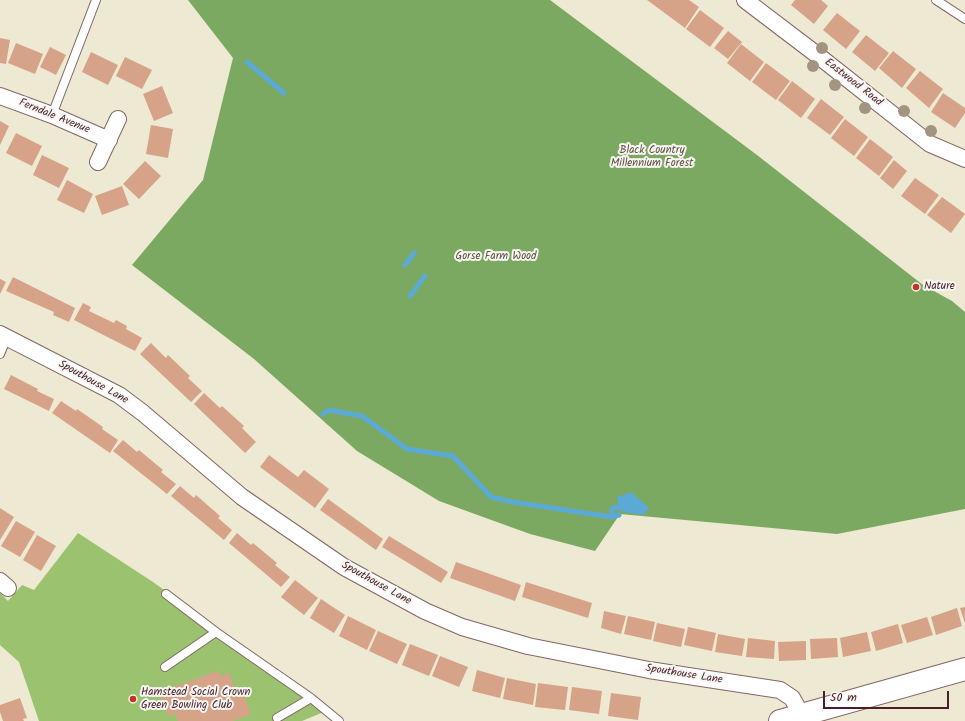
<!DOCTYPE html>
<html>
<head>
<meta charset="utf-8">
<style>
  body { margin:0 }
  #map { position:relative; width:965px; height:721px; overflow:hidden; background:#ede9d2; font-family:Kalam,sans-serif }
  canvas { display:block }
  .scale { position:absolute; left:823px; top:691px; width:126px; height:18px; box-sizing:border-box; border:2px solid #4a1f2b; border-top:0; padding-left:5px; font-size:12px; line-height:14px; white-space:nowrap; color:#4a1f2b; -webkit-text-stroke:3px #f6f6f2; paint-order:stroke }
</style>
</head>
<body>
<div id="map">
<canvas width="965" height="721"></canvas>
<div class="scale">50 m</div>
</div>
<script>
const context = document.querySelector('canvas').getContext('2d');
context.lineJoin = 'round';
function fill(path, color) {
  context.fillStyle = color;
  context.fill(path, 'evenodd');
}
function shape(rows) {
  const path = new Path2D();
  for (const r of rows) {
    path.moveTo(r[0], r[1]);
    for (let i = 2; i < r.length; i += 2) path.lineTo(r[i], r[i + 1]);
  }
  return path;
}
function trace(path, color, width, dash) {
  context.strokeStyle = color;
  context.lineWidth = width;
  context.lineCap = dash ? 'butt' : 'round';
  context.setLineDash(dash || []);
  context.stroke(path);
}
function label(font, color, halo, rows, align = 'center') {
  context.font = font + ' Kalam,sans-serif';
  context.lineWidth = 4;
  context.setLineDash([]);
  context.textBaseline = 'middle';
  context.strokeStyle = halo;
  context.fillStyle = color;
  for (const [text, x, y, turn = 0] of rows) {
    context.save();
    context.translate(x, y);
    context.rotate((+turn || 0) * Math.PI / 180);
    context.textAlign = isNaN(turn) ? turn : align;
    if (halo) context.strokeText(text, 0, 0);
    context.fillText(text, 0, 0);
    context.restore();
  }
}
fill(shape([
  [78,533,153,582,331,709,302,721,39,721,19,662,0,645,0,593,8,601,22,585,34,590]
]), '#9bc36f');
fill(shape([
  [188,0,550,0,757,155,923,285,952,301,965,312,965,509,837,534,620,514,595,551,530,534,439,501,357,451,254,359,132,265,203,180,233,58]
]), '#7ca962');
fill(shape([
  [631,492,649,508,643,515,623,512,619,508,617,497]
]), '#5baad5');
trace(shape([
  [247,62,284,93],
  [405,265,414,253],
  [410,296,425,276],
  [323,414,329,410,362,416,407,449,453,456,491,497,513,502,612,517,619,515],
  [612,517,612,509,615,507,619,508]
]), '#5baad5', 5);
fill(shape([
  [647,0,689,0,699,7,685,28],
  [795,0,821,0,828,6,814,24,791,5],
  [700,10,724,28,710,47,686,29],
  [837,13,860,31,846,49,823,30],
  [728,31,742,42,728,59,714,48],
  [866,35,889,53,875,71,852,52],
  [0,38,10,40,6,64,0,63],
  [16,43,43,54,35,74,8,63],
  [741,44,764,62,750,81,727,63],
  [50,47,66,55,56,75,40,67],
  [893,51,916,69,902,88,879,68],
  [91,52,118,65,108,85,82,72],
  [125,57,152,70,142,89,116,76],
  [766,63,790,81,776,100,752,82],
  [920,71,943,89,929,108,906,88],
  [792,81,815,99,801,118,778,100],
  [162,86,173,113,154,121,143,94],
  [943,93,965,108,965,113,955,128,931,112],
  [821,99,844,117,830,135,807,118],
  [845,119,868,137,854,156,831,138],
  [0,121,9,126,0,145],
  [151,125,173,129,168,158,146,154],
  [16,133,42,146,32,166,6,153],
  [870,139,893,157,879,176,856,158],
  [42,155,69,168,59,188,33,175],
  [894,160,907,171,893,189,880,178],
  [145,161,161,176,139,199,123,184],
  [915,178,939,195,925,214,901,196],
  [67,180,93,194,84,213,57,200],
  [122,186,129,205,102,215,95,196],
  [942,197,965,214,951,233,927,215],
  [13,277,75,308,69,322,53,315,54,312,6,291],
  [0,279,6,282,0,294],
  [83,303,91,307,89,311,114,323,116,320,127,326,126,329,142,338,135,351,74,320],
  [151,343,166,358,168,355,190,376,188,378,202,391,191,402,140,354],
  [11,375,38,389,37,391,54,399,49,411,4,389],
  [204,393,220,408,222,406,244,426,242,428,256,442,245,453,194,404],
  [61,401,76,411,77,409,103,427,102,429,118,440,110,453,52,413],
  [123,440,137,452,139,450,163,470,161,472,176,484,167,494,113,451],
  [269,455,298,477,304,470,329,489,315,508,260,467],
  [180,486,194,498,196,495,220,516,218,518,232,530,224,540,171,496],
  [328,499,383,539,376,550,320,510],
  [0,508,14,517,0,540],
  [16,521,35,532,20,557,1,546],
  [237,533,251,545,253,543,277,563,275,565,290,577,281,587,229,543],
  [37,535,56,546,41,571,23,560],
  [389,536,448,572,441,583,382,547],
  [456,562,521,585,515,601,450,578],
  [295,580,318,598,304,615,281,597],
  [526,582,592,603,588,618,522,597],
  [321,599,345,615,334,633,310,618],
  [965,607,965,623,960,608],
  [957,608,962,626,936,635,931,617],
  [604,611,626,616,621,634,601,628],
  [348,616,376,630,367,650,339,636],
  [628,616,655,622,651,640,624,634],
  [927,617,933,635,907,643,901,625],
  [657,623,685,629,681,647,653,641],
  [898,624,903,643,876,651,871,632],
  [688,627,716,633,712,651,684,645],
  [378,631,407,644,397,664,369,651],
  [867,632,871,651,843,657,840,638],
  [718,634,745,639,742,656,715,652],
  [748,638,775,641,774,659,746,657],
  [837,638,838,657,811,659,810,639],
  [806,641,806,660,779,661,778,642],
  [410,644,438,655,429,676,402,665],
  [440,656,468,667,459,687,432,676],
  [477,670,505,678,500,698,472,691],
  [218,671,220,676,229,673,238,697,244,695,251,714,232,721,178,721,175,714,168,716,159,692],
  [507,678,536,684,533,705,503,699],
  [538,683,568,687,565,710,535,707],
  [572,687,602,691,599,714,569,710],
  [611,693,641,697,638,720,608,716],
  [20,698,27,718,23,719,24,721,3,721,0,712,0,705]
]), '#d6a388');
const service = shape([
  [936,0,965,19],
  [52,115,96,0],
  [0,354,7,337],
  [166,594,216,632,311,698,339,721],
  [165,667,216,632],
  [277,718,311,698]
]);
const minor = shape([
  [745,0,816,54,930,144,965,159],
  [0,96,52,115,109,140],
  [98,162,118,119],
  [0,334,119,395,143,413,242,497,344,567,425,611,462,627,528,646,649,670,780,690,792,698,801,714],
  [0,581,8,588]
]);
const secondary = shape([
  [780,721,965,669]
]);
trace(service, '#836665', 10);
trace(minor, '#836665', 18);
trace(secondary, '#836665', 24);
trace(service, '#fff', 8);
trace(minor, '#fff', 16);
trace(secondary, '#fff', 22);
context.fillStyle = '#a19581';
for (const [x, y] of [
  [822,48],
  [813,66],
  [835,85],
  [865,108],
  [904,111],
  [931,131]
]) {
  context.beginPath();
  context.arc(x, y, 6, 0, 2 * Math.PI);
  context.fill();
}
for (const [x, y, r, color] of [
  [916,287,4,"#c8321e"],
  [133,699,4,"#c8321e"]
]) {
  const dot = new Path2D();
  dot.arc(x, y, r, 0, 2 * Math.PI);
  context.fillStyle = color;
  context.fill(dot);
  trace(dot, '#f6f6f2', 1.5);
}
label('11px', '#4a1f2b', '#f6f6f2', [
  ["Eastwood Road",853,83,38],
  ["Ferndale Avenue",54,117,22],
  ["Spouthouse Lane",93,383,29],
  ["Spouthouse Lane",376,584,29],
  ["Spouthouse Lane",684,675,9]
]);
label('11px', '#62503f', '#f6f6f2', [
  ["Black Country",652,151],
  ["Millennium Forest",652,164],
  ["Gorse Farm Wood",496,257]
]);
label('11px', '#4a1f2b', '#f6f6f2', [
  ["Nature",924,287],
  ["Hamstead Social Crown",141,693],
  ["Green Bowling Club",141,706]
], 'left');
</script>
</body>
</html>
